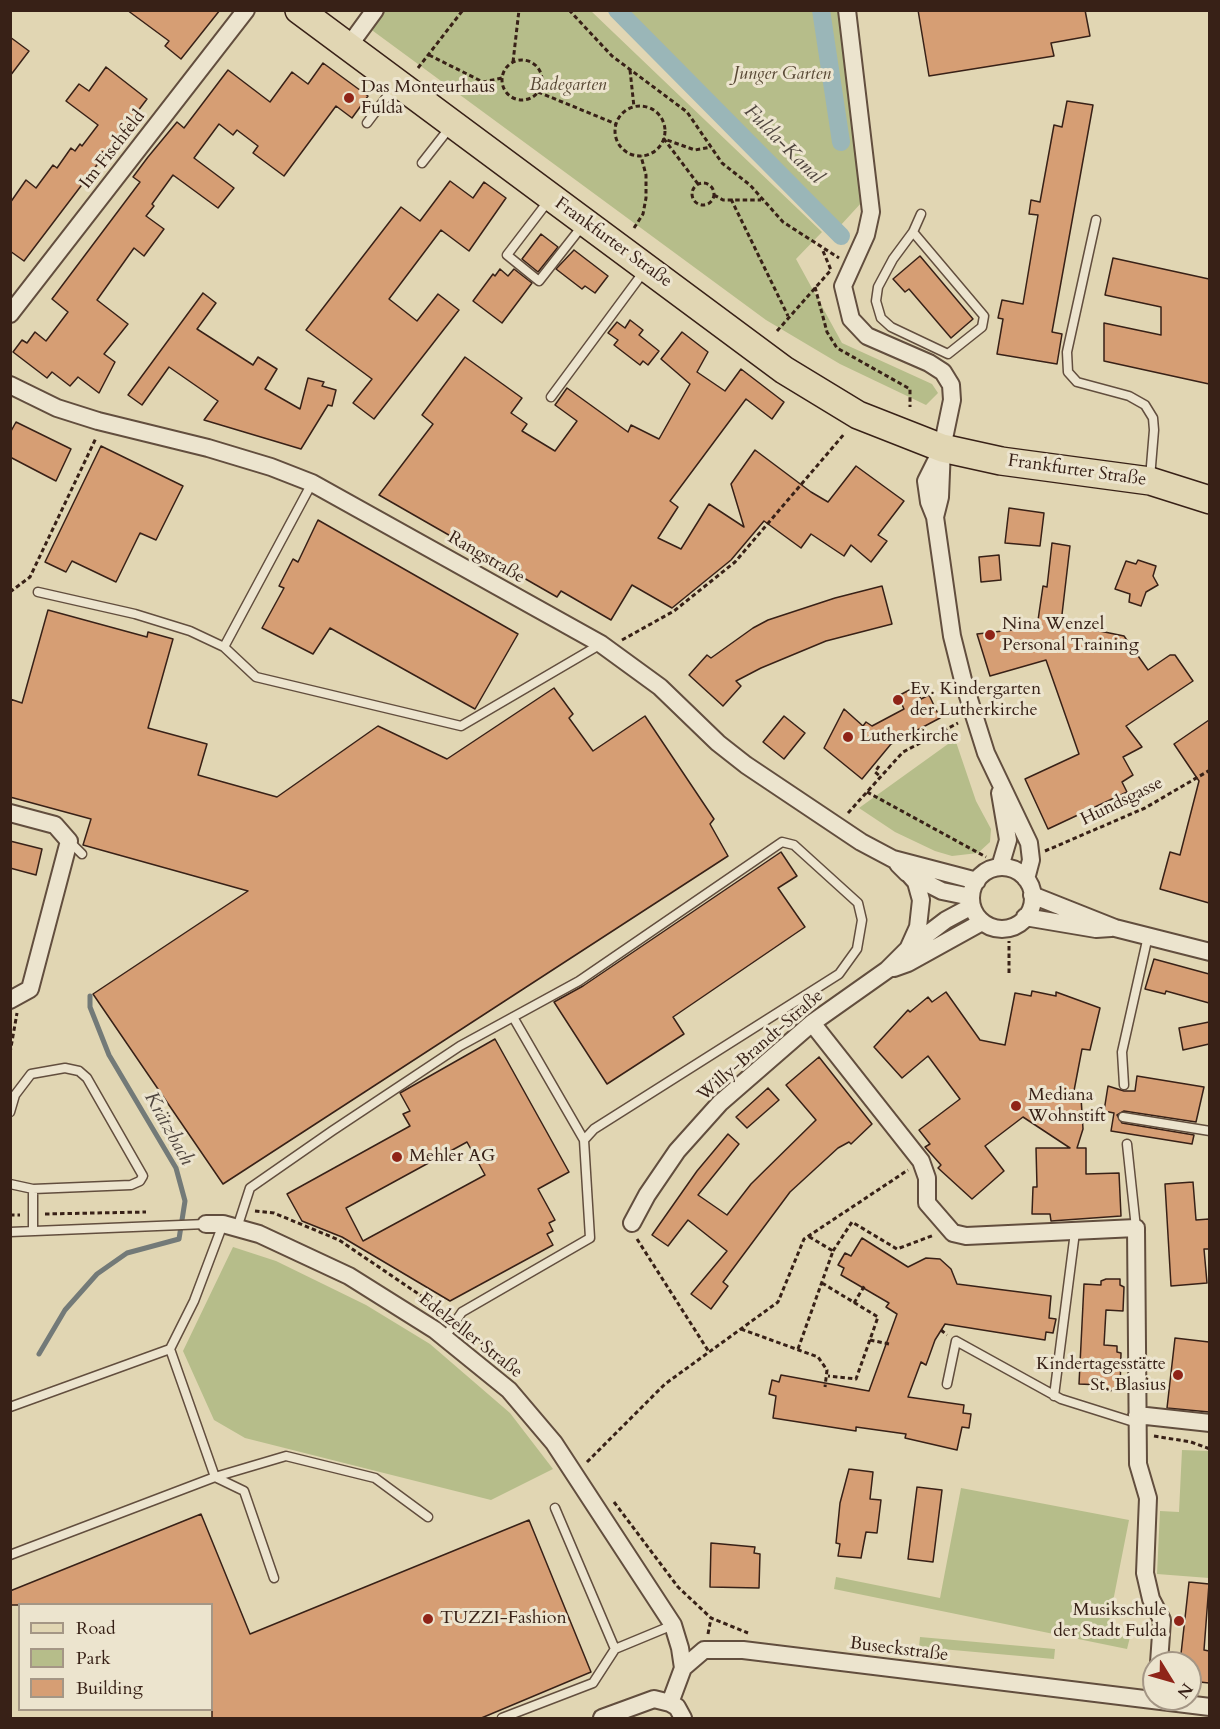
<!DOCTYPE html>
<html>
<head>
<meta charset="utf-8">
<style>
  body { margin:0 }
  #map { position:relative; width:1220px; height:1729px; overflow:hidden; background:#e1d6b3; font-family:Cardo,serif }
  canvas { display:block }
  .frame { position:absolute; inset:0; border:12px solid #382117; pointer-events:none }
  .legend { position:absolute; left:18px; top:1603px; width:195px; height:108px; box-sizing:border-box; background:#ece4ce; border:2px solid #a49685; margin:0; padding:8px 10px; list-style:none; font-size:18px; color:#382117 }
  .legend li { display:flex; align-items:center; gap:12px; height:30px }
  .legend b { width:30px; border:2px solid #a49685 }
  .north { position:absolute; left:1142px; top:1651px; width:60px; height:60px; box-sizing:border-box; background:#ece4ce; border:2px solid #a49685; border-radius:50%; rotate:127deg; font-size:16px; font-weight:700; line-height:24px; text-align:center; color:#382117 }
  .north::after { content:''; display:block; margin:auto; width:21px; height:27px; background:#8f2418; clip-path:polygon(50% 0,100% 100%,50% 72%,0 100%) }
</style>
</head>
<body>
<div id="map">
<canvas width="1220" height="1729"></canvas>
<div class="frame"></div>
<ul class="legend">
<li><b style="height:8px;background:#e1d6b3"></b>Road</li>
<li><b style="height:16px;background:#b6bd8a"></b>Park</li>
<li><b style="height:16px;background:#d69e74"></b>Building</li>
</ul>
<div class="north">N</div>
</div>
<script>
const context = document.querySelector('canvas').getContext('2d');
context.lineJoin = 'round';
function fill(path, color) {
  context.fillStyle = color;
  context.fill(path, 'evenodd');
}
function shape(rows) {
  const path = new Path2D();
  for (const r of rows) {
    if (r.length === 3) {
      path.moveTo(r[0] + r[2], r[1]);
      path.arc(r[0], r[1], r[2], 0, 2 * Math.PI);
      continue;
    }
    path.moveTo(r[0], r[1]);
    for (let i = 2; i < r.length; i += 2) path.lineTo(r[i], r[i + 1]);
  }
  return path;
}
function trace(path, color, width, dash) {
  context.strokeStyle = color;
  context.lineWidth = width;
  context.lineCap = dash ? 'butt' : 'round';
  context.setLineDash(dash || []);
  context.stroke(path);
}
function label(font, color, halo, rows, align = 'center') {
  context.font = font + ' Cardo,serif';
  context.lineWidth = 6;
  context.setLineDash([]);
  context.textBaseline = 'middle';
  context.strokeStyle = halo;
  context.fillStyle = color;
  for (const [text, x, y, turn = 0] of rows) {
    context.save();
    context.translate(x, y);
    context.rotate((+turn || 0) * Math.PI / 180);
    context.textAlign = isNaN(turn) ? turn : align;
    if (halo) context.strokeText(text, 0, 0);
    context.fillText(text, 0, 0);
    context.restore();
  }
}
fill(shape([
  [382,11,591,11,822,232,796,259,842,343,932,384,938,393,926,405,840,364,766,320,369,28],
  [627,11,838,11,862,202,840,226],
  [955,739,976,801,991,829,990,842,978,853,952,856,935,851,895,832,859,808],
  [233,1247,276,1261,366,1305,430,1344,510,1413,553,1469,491,1500,245,1438,214,1420,183,1351],
  [1182,1450,1209,1451,1209,1578,1157,1574,1160,1511,1179,1512],
  [961,1488,1129,1520,1107,1632,1130,1637,1127,1649,834,1589,836,1577,940,1598],
  [920,1637,1055,1649,1054,1659,919,1647]
]), '#b6bd8a');
trace(shape([
  [39,1354,65,1310,97,1274,127,1253,179,1239,185,1201,176,1168,109,1055,90,1007,90,996]
]), '#737a78', 5);
trace(shape([
  [617,10,841,236],
  [821,10,841,142]
]), '#9ab6b8', 18);
const building = shape([
  [127,10,220,10,181,59,165,46,169,41,127,10],
  [918,10,1085,10,1090,36,1051,43,1054,56,929,76,918,10],
  [10,37,29,51,10,76,10,37],
  [323,63,368,96,352,118,336,106,284,176,253,153,258,146,237,130,233,135,219,124,194,158,234,188,218,208,173,175,152,204,154,206,146,216,164,229,144,256,134,248,97,300,128,324,104,354,115,362,99,393,78,377,70,386,52,372,47,378,13,352,22,340,27,343,35,332,46,341,68,312,52,299,140,182,133,177,148,157,177,122,184,128,228,70,270,102,292,72,308,84,323,63],
  [106,67,147,99,24,261,10,251,10,203,26,180,36,188,53,165,57,168,71,148,75,151,80,144,82,146,98,125,66,101,79,84,89,91,106,67],
  [1067,101,1093,105,1052,332,1062,334,1057,364,997,354,1003,319,998,318,1002,300,1023,304,1038,215,1029,214,1031,200,1040,202,1054,125,1062,127,1067,101],
  [450,181,473,198,484,182,506,198,469,251,441,230,389,299,417,321,438,294,459,310,374,419,353,403,372,379,306,330,401,207,420,221,450,181],
  [541,234,558,247,538,272,522,259,541,234],
  [574,250,608,276,595,293,585,286,582,289,556,269,574,250],
  [920,256,973,319,951,338,909,289,905,292,893,279,920,256],
  [1113,258,1209,279,1209,384,1104,361,1104,323,1161,335,1161,307,1105,295,1113,258],
  [500,269,508,276,514,269,532,283,502,323,473,301,493,274,495,276,500,269],
  [203,293,216,303,197,329,253,365,258,357,277,369,265,389,300,409,308,378,324,382,322,386,336,390,332,406,328,405,301,449,204,420,218,401,169,367,142,405,128,395,203,293],
  [630,320,643,330,639,335,659,351,648,365,643,361,640,365,614,345,618,340,608,333,617,322,625,328,630,320],
  [682,332,708,352,697,372,725,391,741,369,784,402,772,419,746,399,670,501,678,507,658,538,681,549,709,504,744,527,731,484,755,450,811,492,828,502,856,466,904,501,878,535,887,541,871,562,851,545,844,556,811,534,801,548,764,521,731,560,672,608,632,585,611,620,561,591,557,597,379,495,433,424,422,415,465,357,522,398,511,413,527,424,522,431,555,451,577,421,555,405,567,388,628,432,631,425,659,439,690,384,661,359,682,332],
  [16,422,71,449,56,481,10,457,10,433,16,422],
  [101,446,183,486,156,540,140,533,116,582,72,561,66,572,45,562,101,446],
  [1009,508,1044,513,1040,546,1005,543,1009,508],
  [318,520,518,634,475,709,330,628,313,654,262,628,284,588,279,586,293,559,298,562,318,520],
  [1052,543,1070,546,1061,623,1124,636,1148,670,1170,655,1175,655,1193,681,1126,726,1142,747,1123,757,1133,775,1122,782,1127,792,1048,829,1025,779,1079,754,1046,660,990,676,977,634,1037,627,1043,586,1047,587,1052,543],
  [999,555,1001,580,981,582,979,557,999,555],
  [1138,560,1156,566,1153,576,1158,585,1146,592,1141,606,1129,602,1130,594,1115,589,1126,561,1136,564,1138,560],
  [882,586,892,624,826,641,761,668,736,681,741,686,723,706,689,675,707,655,711,658,753,628,768,620,835,598,882,586],
  [48,610,147,637,148,632,173,639,148,728,207,744,198,775,277,797,378,726,447,759,554,688,573,714,569,718,593,751,645,716,714,819,710,824,728,856,223,1184,93,994,248,891,83,845,91,819,10,797,10,699,22,703,48,610],
  [915,687,921,699,929,695,940,718,891,744,862,779,824,748,844,709,863,726,866,722,872,726,904,709,898,696,915,687],
  [784,716,805,733,784,759,763,742,784,716],
  [1209,720,1209,903,1160,889,1170,852,1180,855,1199,781,1174,744,1209,720],
  [10,841,42,849,36,875,10,868,10,841],
  [781,852,797,876,778,888,805,927,673,1017,684,1034,607,1084,554,1002,583,986,781,852],
  [1154,959,1209,974,1209,1003,1166,991,1165,994,1145,989,1154,959],
  [1032,991,1056,996,1056,992,1100,1008,1090,1050,1082,1049,1073,1096,1081,1097,1083,1129,1077,1148,1086,1148,1086,1174,1119,1173,1121,1216,1051,1221,1050,1214,1032,1214,1033,1187,1037,1187,1036,1148,1070,1148,1023,1117,985,1146,1004,1171,972,1199,938,1168,941,1165,925,1147,930,1144,919,1130,960,1099,928,1056,902,1078,874,1047,908,1010,910,1012,928,997,932,1002,946,992,980,1040,1005,1045,1015,993,1031,996,1032,991],
  [1209,1022,1209,1044,1183,1050,1179,1028,1209,1022],
  [495,1039,569,1172,538,1189,555,1220,549,1223,553,1231,547,1234,553,1245,450,1301,342,1237,302,1221,287,1194,410,1126,403,1114,410,1111,400,1093,495,1039],
  [467,1142,485,1175,363,1241,346,1208,467,1142],
  [819,1057,872,1124,851,1144,849,1142,838,1148,790,1192,723,1282,728,1286,711,1309,691,1294,727,1251,688,1220,668,1246,652,1235,697,1171,728,1134,739,1144,698,1195,727,1215,751,1184,816,1120,786,1085,819,1057],
  [1137,1076,1204,1087,1196,1122,1124,1111,1117,1115,1122,1123,1194,1135,1192,1144,1111,1131,1114,1113,1104,1111,1108,1086,1124,1091,1135,1091,1137,1076],
  [768,1088,779,1100,747,1128,736,1117,768,1088],
  [1193,1182,1196,1220,1209,1219,1209,1249,1204,1249,1207,1283,1171,1286,1165,1184,1193,1182],
  [862,1238,908,1267,926,1258,940,1259,951,1269,957,1284,1051,1296,1049,1318,1056,1319,1053,1333,1046,1332,1045,1340,945,1324,935,1340,926,1365,921,1362,908,1397,964,1405,963,1413,971,1414,969,1428,962,1427,957,1450,905,1438,906,1434,856,1427,856,1431,773,1418,776,1396,769,1394,772,1380,779,1382,781,1375,869,1391,897,1314,886,1307,889,1303,841,1275,844,1268,838,1265,845,1253,851,1256,862,1238],
  [1106,1279,1120,1279,1120,1285,1124,1287,1123,1311,1106,1310,1104,1345,1117,1346,1117,1352,1121,1353,1120,1391,1101,1390,1101,1385,1079,1384,1084,1284,1101,1285,1101,1281,1106,1279],
  [1175,1338,1209,1342,1209,1412,1167,1408,1175,1338],
  [849,1469,873,1472,870,1499,881,1500,877,1533,866,1532,861,1558,838,1556,840,1544,836,1543,840,1503,849,1469],
  [917,1487,942,1490,933,1562,908,1559,917,1487],
  [201,1514,250,1634,529,1520,591,1672,479,1719,212,1719,212,1605,10,1605,10,1591,201,1514],
  [711,1543,755,1547,754,1553,760,1554,759,1588,710,1587,711,1543],
  [1189,1582,1209,1584,1204,1650,1209,1651,1209,1683,1190,1681,1190,1663,1180,1663,1189,1582]
]);
fill(building, '#d69e74');
trace(building, '#382117', 1.5);
const lane = shape([
  [367,123,395,86],
  [422,163,451,126],
  [549,200,507,255,539,281,583,225],
  [1096,220,1067,352,1068,372,1077,382,1129,396,1145,405,1153,418,1154,430,1150,478],
  [913,232,984,316,982,327,948,354,891,327,881,318,876,301,878,287,893,259,913,232,921,214],
  [551,397,645,270],
  [38,592,135,614,190,631,224,647,256,677,461,726,601,644],
  [224,647,312,483],
  [69,841,82,854],
  [513,1017,584,1140],
  [1124,1085,1122,1052,1148,936],
  [10,1112,15,1095,31,1074,65,1068,79,1071,87,1078,143,1176,140,1181,131,1185,33,1189,10,1184],
  [1123,1117,1210,1131],
  [1127,1144,1136,1228],
  [237,1228,250,1188,332,1131,460,1046,579,981,782,842,794,845,858,903,862,920,857,949,839,974,594,1129,584,1140,590,1238,462,1312,445,1337],
  [33,1230,33,1189],
  [10,1232,206,1224],
  [170,1349,194,1301,223,1224],
  [947,1384,956,1341,1061,1399,1137,1423],
  [1054,1396,1075,1232],
  [10,1407,170,1349,215,1477,286,1456,375,1478,428,1517],
  [555,1508,615,1649,673,1625],
  [10,1555,215,1477,244,1491,274,1578],
  [502,1718,593,1683,615,1649]
]);
const street = shape([
  [847,10,871,212,866,235,843,286,851,319,867,336,929,363,943,372,951,385,952,400,942,448,940,497,935,517],
  [348,47,375,10],
  [10,314,246,10],
  [10,385,57,408,98,421,208,448,271,467,312,483,601,644,660,687,718,743,746,765,861,842,893,859,977,881],
  [942,449,926,481,929,502,935,517,952,636,963,680,986,753,1029,843,1031,860,1026,879],
  [1000,793,1008,840,1000,867],
  [10,813,55,825,69,841,30,989,10,1000],
  [898,864,907,873,942,891,971,897],
  [1002,898,31],
  [908,873,916,882,921,900,918,927,909,947],
  [1032,895,1115,928,1210,952],
  [1025,917,1096,929,1111,928],
  [894,968,908,963,982,922],
  [812,1023,921,1161,927,1178,927,1203,953,1233,966,1236,1136,1228,1138,1464,1148,1498,1145,1573,1151,1599,1162,1620,1159,1663],
  [632,1223,647,1195,677,1151,720,1103,812,1023,887,970,908,949,946,920,972,906],
  [206,1224,223,1224,259,1234,349,1276,435,1330,509,1390,554,1443,673,1625,680,1648,683,1668],
  [1137,1415,1210,1423],
  [670,1703,683,1668,704,1650,743,1650,1210,1707],
  [602,1718,654,1699,670,1703,677,1707,683,1718]
]);
const primary = shape([
  [299,10,784,370,858,415,942,448,1001,461,1150,481,1210,500]
]);
trace(lane, '#624e3e', 11);
trace(street, '#624e3e', 20);
trace(primary, '#382117', 30);
trace(shape([
  [569,10,612,56,687,112,722,163,750,185,783,222,839,258],
  [429,55,483,82,502,78],
  [522,80,20],
  [513,62,519,10],
  [418,68,463,10],
  [630,70,634,107],
  [538,92,616,124],
  [640,131,25],
  [703,194,11],
  [698,184,664,139,695,150,711,147],
  [714,195,723,200,761,200],
  [731,199,788,316],
  [634,228,643,214,646,198,646,175,641,156],
  [815,287,827,332,837,348,910,389,910,407],
  [777,331,831,270,823,251],
  [10,592,30,577,96,438],
  [622,640,674,611,735,562,845,433],
  [879,766,875,772,881,777],
  [867,792,986,857],
  [848,813,903,752,958,723],
  [1045,851,1145,808,1210,770],
  [1009,973,1009,941],
  [10,1053,17,1013],
  [255,1211,274,1213,339,1240,448,1314],
  [45,1214,146,1212],
  [10,1215,20,1215],
  [637,1239,709,1352],
  [833,1251,852,1222,897,1249,934,1235],
  [822,1283,878,1317,856,1379,828,1376],
  [854,1303,865,1285],
  [465,1327,497,1357],
  [741,1329,818,1357,827,1370,825,1387],
  [941,1330,947,1335],
  [870,1340,889,1344],
  [798,1349,833,1251,808,1236],
  [1154,1436,1191,1442,1210,1449],
  [587,1462,665,1384,778,1302,804,1239,908,1170],
  [614,1502,678,1587,711,1618,748,1633],
  [708,1634,711,1618]
]), '#382117', 3, [4.5, 3]);
trace(lane, '#ece4ce', 8);
trace(street, '#ece4ce', 16);
trace(primary, '#e1d6b3', 27);
for (const [x, y, r, color] of [
  [349,98,6,"#8f2418"],
  [990,635,6,"#8f2418"],
  [898,700,6,"#8f2418"],
  [848,737,6,"#8f2418"],
  [1016,1106,6,"#8f2418"],
  [397,1157,6,"#8f2418"],
  [1178,1375,6,"#8f2418"],
  [428,1619,6,"#8f2418"],
  [1179,1621,6,"#8f2418"]
]) {
  const dot = new Path2D();
  dot.arc(x, y, r, 0, 2 * Math.PI);
  context.fillStyle = color;
  context.fill(dot);
  trace(dot, '#ece4ce', 2);
}
label('italic 18px', '#584834', '#ece4ce', [
  ["Junger Garten",782,75],
  ["Badegarten",568,86]
]);
label('18px', '#382117', '#ece4ce', [
  ["Das Monteurhaus",361,88],
  ["Fulda",361,109],
  ["Nina Wenzel",1002,625],
  ["Personal Training",1002,646],
  ["Ev. Kindergarten",910,690],
  ["der Lutherkirche",910,711],
  ["Lutherkirche",860,737],
  ["Mediana",1028,1096],
  ["Wohnstift",1028,1117],
  ["Mehler AG",409,1157],
  ["Kindertagesstätte",1166,1365,"right"],
  ["St. Blasius",1166,1386,"right"],
  ["Musikschule",1167,1611,"right"],
  ["der Stadt Fulda",1167,1632,"right"],
  ["TUZZI-Fashion",440,1619]
], 'left');
label('18px', '#382117', '#ece4ce', [
  ["Im Fischfeld",113,150,-52],
  ["Frankfurter Straße",613,243,36],
  ["Frankfurter Straße",1077,471,8],
  ["Rangstraße",486,558,30],
  ["Hundsgasse",1122,802,-26],
  ["Willy-Brandt-Straße",761,1046,-41],
  ["Edelzeller Straße",470,1336,38],
  ["Buseckstraße",899,1650,7]
]);
label('italic 20px', '#50463f', '#ece4ce', [
  ["Fulda-Kanal",783,145,45],
  ["Krätzbach",168,1129,61]
]);
</script>
</body>
</html>
